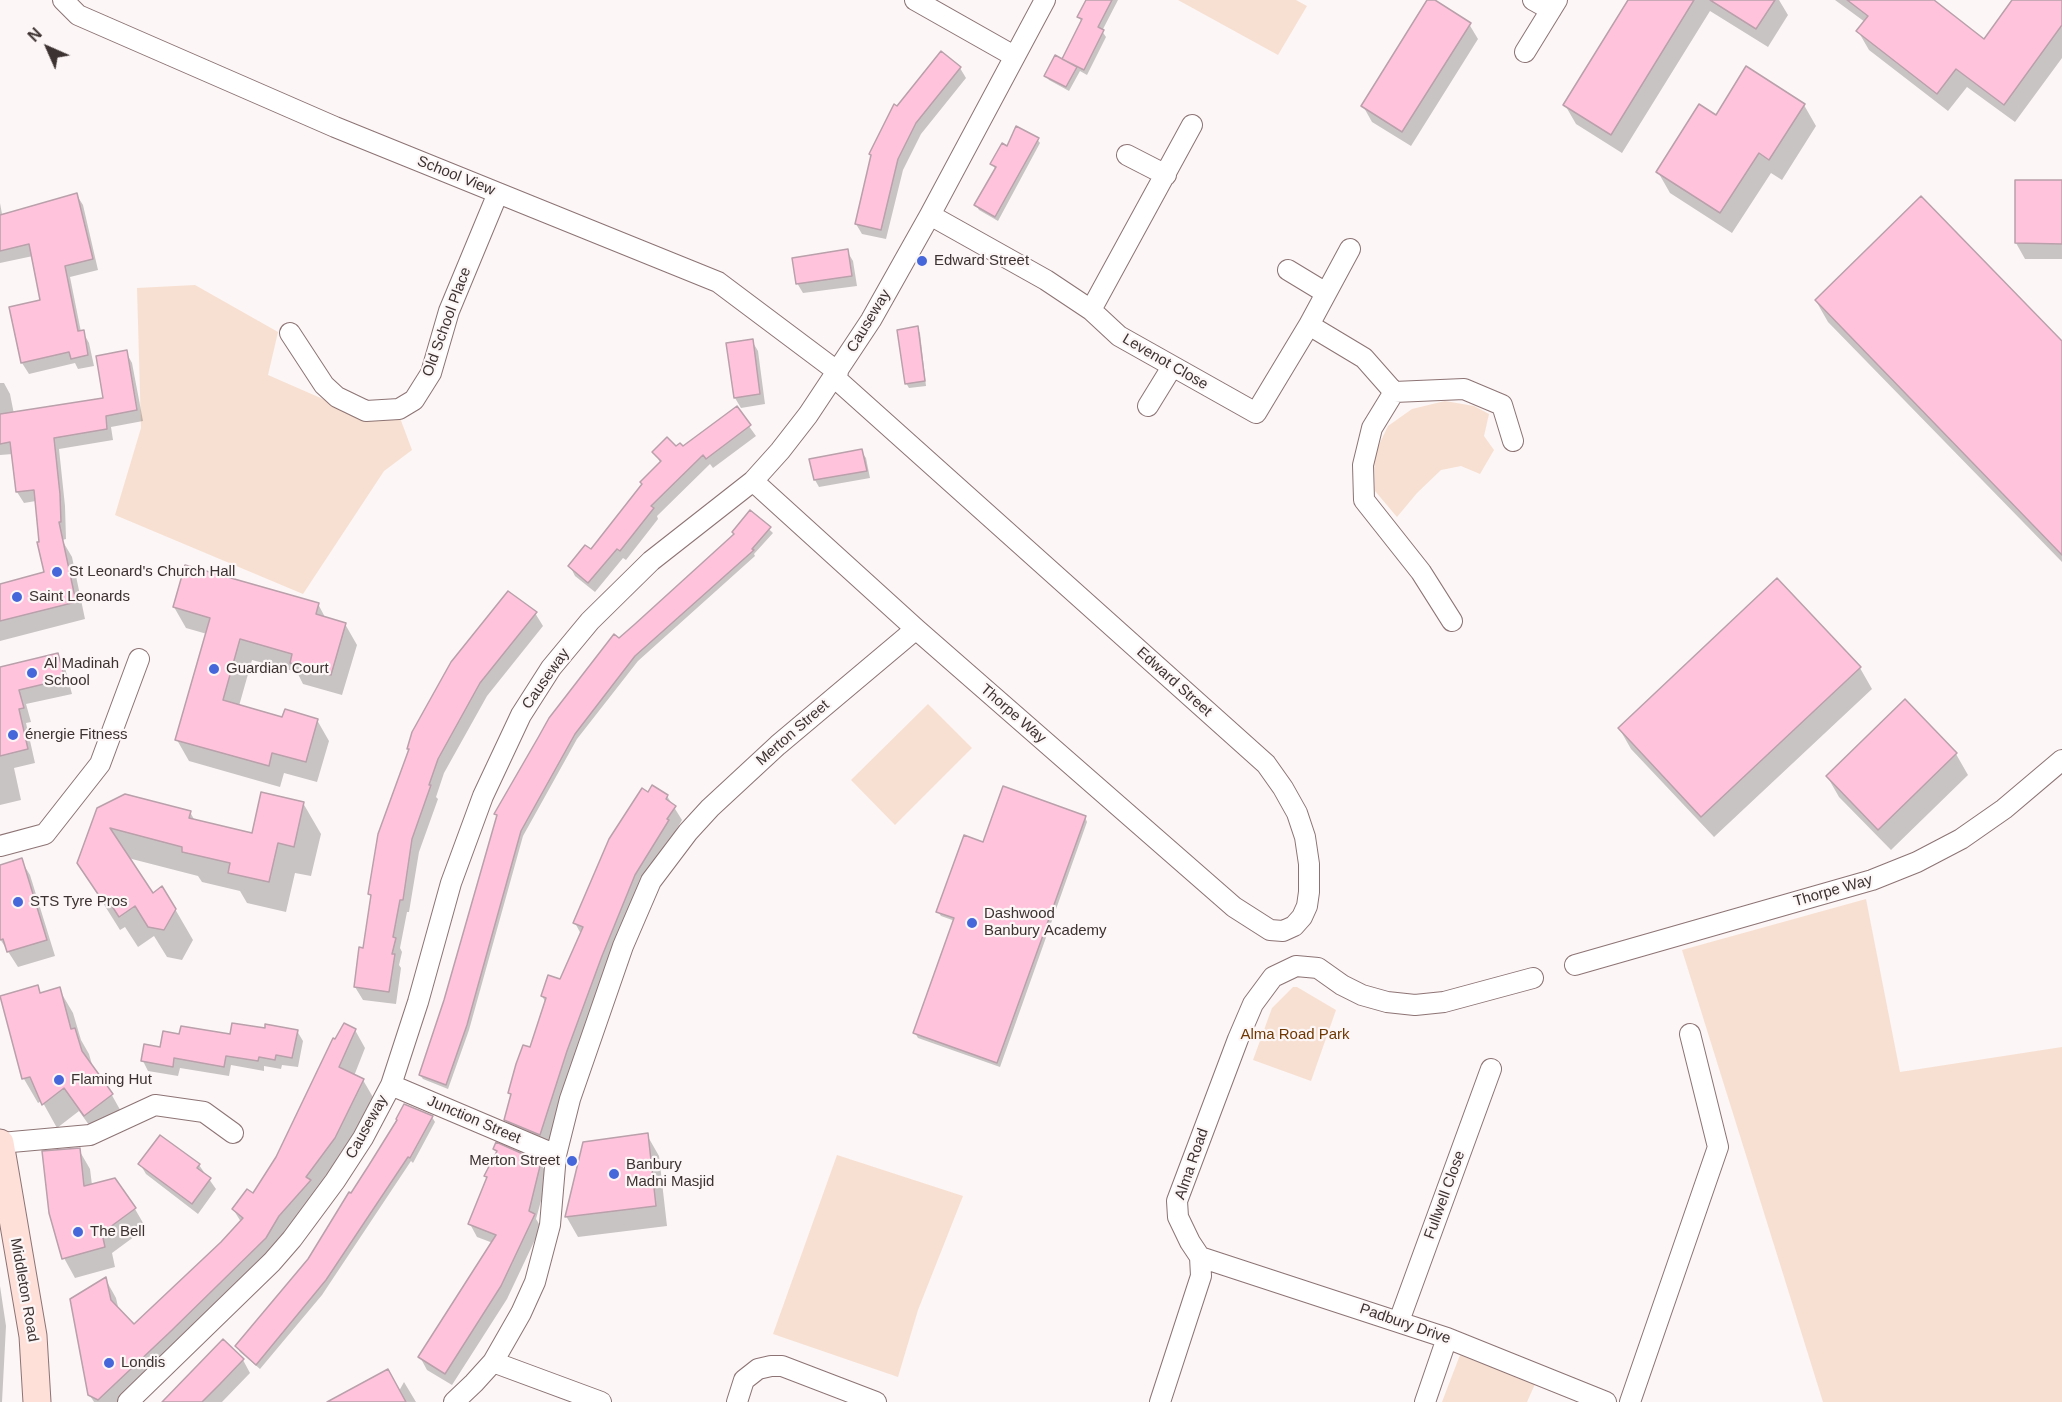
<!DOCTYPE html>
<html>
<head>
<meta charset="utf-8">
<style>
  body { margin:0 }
  #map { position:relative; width:2062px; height:1402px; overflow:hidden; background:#fcf6f6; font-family:Arial,sans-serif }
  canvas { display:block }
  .north { position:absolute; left:18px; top:18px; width:60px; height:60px; -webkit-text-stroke:4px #fcf6f6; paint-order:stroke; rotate:315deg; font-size:16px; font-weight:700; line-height:24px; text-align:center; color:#3d3232 }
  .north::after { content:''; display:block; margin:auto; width:21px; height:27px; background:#3d3232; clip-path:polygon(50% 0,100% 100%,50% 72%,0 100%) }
</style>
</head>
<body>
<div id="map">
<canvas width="2062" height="1402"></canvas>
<div class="north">N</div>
</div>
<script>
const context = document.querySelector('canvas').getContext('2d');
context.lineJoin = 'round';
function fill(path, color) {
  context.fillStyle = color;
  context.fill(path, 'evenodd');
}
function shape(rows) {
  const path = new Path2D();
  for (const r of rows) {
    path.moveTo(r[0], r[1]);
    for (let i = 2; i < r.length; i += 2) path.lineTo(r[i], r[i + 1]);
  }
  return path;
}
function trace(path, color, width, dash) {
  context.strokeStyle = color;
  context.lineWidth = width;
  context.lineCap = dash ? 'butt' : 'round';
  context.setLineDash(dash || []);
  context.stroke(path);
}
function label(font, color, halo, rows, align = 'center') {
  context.font = font + ' Arial,sans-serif';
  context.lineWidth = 4.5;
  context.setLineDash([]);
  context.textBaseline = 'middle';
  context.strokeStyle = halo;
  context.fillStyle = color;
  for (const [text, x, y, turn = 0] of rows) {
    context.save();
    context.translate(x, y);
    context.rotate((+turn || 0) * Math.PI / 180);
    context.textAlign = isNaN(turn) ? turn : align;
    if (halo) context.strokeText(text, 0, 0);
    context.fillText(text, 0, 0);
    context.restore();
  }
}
fill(shape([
  [1178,0,1296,0,1307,6,1278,55],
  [195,285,278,332,268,375,371,420,400,418,412,450,384,471,303,594,115,515,141,428,137,288],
  [1445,401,1474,406,1489,414,1484,436,1494,450,1480,474,1461,466,1441,470,1417,493,1397,517,1375,491,1374,455,1388,426,1412,409],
  [928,704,972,748,895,825,851,780],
  [1866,899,1900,1072,2062,1047,2062,1402,1823,1402,1682,950],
  [1293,987,1297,987,1336,1010,1311,1081,1253,1060,1272,1008],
  [837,1155,963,1196,918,1310,898,1377,773,1334],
  [1460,1355,1535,1384,1527,1402,1442,1402]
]), '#f7e0d1');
fill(shape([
  [1087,0,1118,0,1102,31,1106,37,1087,75,1080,71,1069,91,1049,80,1046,76,1067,63,1064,59,1082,23,1079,17],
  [1429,0,1469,24,1478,39,1411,146,1372,122,1363,106],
  [1630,0,1779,0,1788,15,1768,47,1710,11,1622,153,1576,124,1565,105],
  [1835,0,1931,0,1984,41,2014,0,2062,0,2062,58,2015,122,1967,87,1948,111,1869,50,1858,31,1865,22],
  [960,68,966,78,921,134,903,170,886,239,862,234,856,224,897,108],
  [1804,105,1816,126,1782,180,1771,173,1732,233,1670,193,1658,172,1716,117],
  [1037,139,1040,143,998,221,979,210,976,205,996,170,992,164,1007,148],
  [2062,181,2062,259,2025,259,2016,243],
  [76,194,83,205,98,270,70,277,81,332,83,332,89,343,94,366,78,369,75,363,29,374,22,363,42,301,33,256,0,263,0,203,2,214,50,203],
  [847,251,853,261,857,286,803,293,797,283],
  [1816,301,2062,343,2062,562,1828,322],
  [917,328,920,333,926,386,909,388,906,383],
  [752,341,758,351,765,404,741,408,735,398],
  [126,352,132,363,143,421,111,427,113,440,59,449,65,506,66,539,62,540,72,557,85,619,0,641,0,585,45,573,36,501,24,503,17,492,13,454,0,455,0,383,4,383,10,394,14,414,105,399],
  [736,408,756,436,713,468,710,464,657,516,658,519,626,560,623,558,595,592,575,576,570,566,591,551,660,462,654,452,683,448],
  [861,451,866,458,870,478,819,487,815,480],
  [751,512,773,533,754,554,755,556,638,661,577,739,523,836,469,1030,448,1089,423,1079,420,1075,446,1001,498,817,496,814,620,640,735,535],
  [1777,580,1860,668,1872,689,1714,837,1631,749,1619,728],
  [318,604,326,619,345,624,357,645,342,695,303,684,297,672,252,660,239,706,283,719,317,720,329,741,317,782,284,773,280,787,189,761,177,740,207,634,186,628,174,607],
  [535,613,543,626,487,696,444,773,436,797,438,799,419,852,409,912,407,912,400,948,402,952,399,965,401,968,396,1004,363,1000,355,987,361,949,364,950,372,898,370,894,410,751,408,748],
  [57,654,65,668,72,694,26,704,31,722,26,723,35,763,14,768,21,800,0,805,0,668],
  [1956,754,1968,775,1891,850,1839,797,1827,776],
  [648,794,667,796,682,820,675,832,676,835,548,1148,514,1133,506,1120,512,1097,509,1092,531,1049,546,1003,542,996,561,981,581,934,575,923],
  [303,803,321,834,311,876,295,873,286,912,247,903,240,891,202,882,198,876,128,858,153,895,175,909,193,940,182,960,167,957,154,936,138,947,125,927,120,930,78,863,99,809,190,812,195,821,253,835],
  [1085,817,1087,822,1000,1067,918,1038,915,1033,955,921,941,916,938,912,983,844],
  [21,860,30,875,55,956,18,967,0,939,0,867],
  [37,987,41,994,59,989,73,1013,81,1040,89,1054,93,1068,109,1090,123,1115,99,1139,79,1111,57,1128,42,1101,38,1103,24,1079],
  [266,1030,297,1031,303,1041,298,1067,282,1065,281,1069,264,1066,264,1071,231,1065,229,1076,180,1068,178,1076,148,1071,143,1061,181,1036,231,1036],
  [355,1030,365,1048,354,1076,363,1080,374,1099,320,1200,126,1402,94,1402,89,1394,106,1280,116,1298,119,1311,134,1327,241,1222,233,1209,253,1195],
  [432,1117,435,1122,413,1163,411,1161,322,1295,260,1369,240,1352,237,1347,309,1259,352,1195],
  [647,1135,659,1156,667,1226,578,1237,566,1216],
  [495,1149,540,1163,548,1175,536,1219,541,1227,507,1299,452,1385,427,1370,420,1357,493,1243,477,1237,470,1224,488,1180,485,1176,497,1154],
  [79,1150,90,1169,92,1185,135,1209,146,1228,112,1253,115,1267,75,1278,64,1258],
  [140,1164,199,1165,216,1189,198,1214,146,1174],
  [0,1286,6,1326,2,1402,0,1402],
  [243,1360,250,1373,222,1402,164,1402],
  [404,1382,416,1402,330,1402,399,1391]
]), '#0003');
const building = shape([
  [1086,0,1112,0,1098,27,1104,30,1084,70,1062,59,1082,19,1077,17,1086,0],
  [1427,0,1435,0,1471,23,1402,132,1361,106,1427,0],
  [1628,0,1694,0,1611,135,1563,105,1628,0],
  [1710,0,1775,0,1756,29,1710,0],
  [1847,0,1934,0,1984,39,2012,0,2062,0,2062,25,2004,105,1956,69,1937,94,1856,31,1868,16,1847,0],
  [941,51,961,67,916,123,898,159,881,230,855,224,871,155,869,154,894,104,897,106,941,51],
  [1055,55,1077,67,1066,87,1044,76,1055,55],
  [1746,66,1805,104,1769,160,1759,153,1720,213,1656,172,1699,104,1716,115,1746,66],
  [1016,126,1039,138,995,217,974,205,996,167,990,164,1002,143,1007,146,1016,126],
  [2015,180,2062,180,2062,244,2015,243,2015,180],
  [77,193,93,259,65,266,78,331,84,330,88,355,71,359,69,352,21,363,9,307,40,300,29,244,0,251,0,215,77,193],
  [1921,196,2062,341,2062,555,1815,300,1921,196],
  [848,249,852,276,796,284,792,258,848,249],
  [918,326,925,381,905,384,897,330,918,326],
  [753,339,760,394,734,398,726,343,753,339],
  [127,350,137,410,106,416,107,429,54,438,60,494,61,522,59,522,76,602,0,621,0,584,44,572,37,542,39,542,34,490,16,492,10,442,0,444,0,414,103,398,96,356,127,350],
  [737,406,751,425,706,459,703,455,651,506,654,508,620,551,617,549,588,583,568,566,585,545,591,549,642,484,640,482,661,461,652,452,667,437,676,446,680,443,683,446,737,406],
  [862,449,867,471,814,480,809,459,862,449],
  [750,510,771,527,752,549,754,550,635,656,575,734,521,831,467,1025,446,1085,419,1075,444,1000,497,815,494,814,539,736,549,718,614,634,619,638,635,624,734,534,732,532,750,510],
  [185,565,319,603,316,614,346,623,331,675,290,663,292,654,240,639,223,700,282,717,285,709,318,719,306,762,272,753,269,766,175,740,210,618,173,607,185,565],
  [1777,578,1861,667,1701,817,1618,728,1777,578],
  [508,591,537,612,480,683,438,759,429,785,431,785,412,839,403,900,400,900,393,937,396,938,392,954,395,954,389,992,354,987,359,947,363,948,371,895,368,894,378,834,409,749,407,749,412,732,451,662,508,591],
  [58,653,65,679,19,690,24,708,19,709,28,749,0,756,0,667,58,653],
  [1905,699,1957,753,1878,830,1826,776,1905,699],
  [652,785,668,795,666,799,676,806,667,819,669,820,635,875,602,956,567,1051,540,1135,504,1120,511,1094,508,1093,516,1064,523,1045,530,1047,546,998,541,996,548,975,560,979,583,927,573,923,609,839,642,788,648,792,652,785],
  [1003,786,1086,816,997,1063,913,1033,954,918,936,912,964,835,983,842,1003,786],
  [261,792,304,802,294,847,278,843,269,882,228,873,230,863,182,852,182,847,110,828,153,893,162,886,176,909,164,930,148,927,135,906,119,917,106,897,102,900,77,863,97,808,125,794,191,811,189,818,252,833,261,792],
  [22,858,47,940,7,952,3,939,0,940,0,865,22,858],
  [38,985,40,993,60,987,71,1029,75,1028,82,1051,113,1094,84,1116,64,1088,42,1105,30,1077,22,1079,0,996,38,985],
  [232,1023,265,1028,265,1024,298,1030,292,1058,276,1055,275,1060,259,1057,258,1061,226,1056,224,1067,174,1058,173,1067,141,1061,144,1044,160,1047,163,1031,179,1034,181,1026,230,1034,232,1023],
  [344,1023,356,1029,339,1067,364,1079,335,1138,306,1177,311,1180,279,1216,266,1238,170,1332,98,1400,88,1395,70,1299,106,1277,111,1300,134,1324,221,1242,243,1218,232,1209,247,1189,253,1193,276,1157,333,1038,335,1039,344,1023],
  [404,1104,433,1116,410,1158,408,1157,326,1280,256,1365,235,1346,308,1259,349,1192,351,1193,369,1165,397,1120,396,1119,404,1104],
  [648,1133,656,1206,565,1217,583,1142,648,1133],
  [160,1135,200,1164,197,1168,211,1178,192,1204,138,1164,160,1135],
  [496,1142,541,1162,529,1211,535,1214,501,1286,445,1374,418,1357,496,1235,468,1224,487,1177,484,1176,497,1151,493,1149,496,1142],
  [80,1148,84,1186,115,1178,136,1208,102,1233,105,1247,62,1259,49,1213,42,1151,80,1148],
  [223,1339,244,1359,220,1384,202,1402,162,1402,223,1339],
  [388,1369,406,1402,327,1402,388,1369]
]);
fill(building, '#ffc4dc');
trace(building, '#b9a0aa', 1.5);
const street = shape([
  [63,0,78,15,335,127,718,282,838,372],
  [915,0,1014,56],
  [1533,0,1551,10],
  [1525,52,1557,0],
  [1127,155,1166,175],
  [930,215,1046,280,1091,310,1119,336,1256,413,1309,325,1350,249],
  [1288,270,1326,293],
  [1091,310,1192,125],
  [1309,325,1364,358,1394,392],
  [290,333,324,385,337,397,366,411,399,409,414,400,431,373,449,311,498,193],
  [1148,406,1172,367],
  [753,481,916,629,1234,907,1270,930,1283,931,1294,926,1302,917,1307,906,1309,892,1309,864,1305,837,1297,813,1283,788,1266,764,834,377],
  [1452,621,1421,572,1364,500,1363,465,1372,428,1394,392,1464,389,1502,405,1513,441],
  [0,846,45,834,100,764,139,659],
  [1575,965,1872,880,1917,862,1961,839,2004,809,2062,760],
  [391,1085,556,1155],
  [0,1143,90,1135,155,1105,204,1112,233,1133],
  [1200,1257,1447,1338,1606,1402],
  [1399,1321,1491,1069],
  [493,1362,601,1402],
  [128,1402,272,1262,292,1239,335,1181,363,1138,391,1085,418,1002,451,883,483,796,521,715,551,668,590,621,651,561,753,481,780,451,808,415,871,320,930,215,1045,0],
  [454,1402,474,1383,493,1362,521,1313,535,1282,550,1225,556,1155,570,1099,623,946,651,881,688,832,710,808,778,745,916,629],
  [737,1402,744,1380,758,1369,771,1366,782,1366,876,1402],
  [1160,1402,1201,1276,1200,1257,1190,1242,1178,1217,1177,1201,1238,1039,1253,1004,1273,977,1296,966,1318,968,1342,985,1362,995,1387,1002,1415,1005,1444,1002,1533,978],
  [1425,1402,1447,1338],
  [1630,1402,1718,1147,1690,1034]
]);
const secondary = shape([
  [0,1143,33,1336,37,1402]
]);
trace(street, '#8d7374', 22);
trace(secondary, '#8d7374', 29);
trace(street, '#fff', 20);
trace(secondary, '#fee0d9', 27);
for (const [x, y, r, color] of [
  [922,261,6,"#4667da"],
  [57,572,6,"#4667da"],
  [17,597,6,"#4667da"],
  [214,669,6,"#4667da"],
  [32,673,6,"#4667da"],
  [13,735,6,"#4667da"],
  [18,902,6,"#4667da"],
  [972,923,6,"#4667da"],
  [59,1080,6,"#4667da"],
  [572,1161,6,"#4667da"],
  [614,1174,6,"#4667da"],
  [78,1232,6,"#4667da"],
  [109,1363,6,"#4667da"]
]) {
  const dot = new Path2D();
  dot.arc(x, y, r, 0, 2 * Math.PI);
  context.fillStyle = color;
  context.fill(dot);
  trace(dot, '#fcf6f6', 2);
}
label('15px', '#3d3232', '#fcf6f6', [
  ["School View",456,176,22],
  ["Causeway",869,321,-59],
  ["Old School Place",447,322,-70],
  ["Levenot Close",1165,362,30],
  ["Causeway",546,679,-55],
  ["Edward Street",1174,682,42],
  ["Thorpe Way",1013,714,41],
  ["Merton Street",793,733,-41],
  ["Thorpe Way",1833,891,-16],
  ["Junction Street",474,1120,23],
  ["Causeway",367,1127,-61],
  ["Alma Road",1192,1164,-71],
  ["Fullwell Close",1445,1195,-70],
  ["Middleton Road",24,1290,80],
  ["Padbury Drive",1405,1324,19]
]);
label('15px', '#3d3232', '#fcf6f6', [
  ["Edward Street",934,261],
  ["St Leonard's Church Hall",69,572],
  ["Saint Leonards",29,597],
  ["Al Madinah",44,664],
  ["School",44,681],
  ["Guardian Court",226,669],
  ["énergie Fitness",25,735],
  ["STS Tyre Pros",30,902],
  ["Dashwood",984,914],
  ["Banbury Academy",984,931],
  ["Flaming Hut",71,1080],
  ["Merton Street",560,1161,"right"],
  ["Banbury",626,1165],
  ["Madni Masjid",626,1182],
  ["The Bell",90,1232],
  ["Londis",121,1363]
], 'left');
label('15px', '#6f3802', '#fcf6f6', [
  ["Alma Road Park",1295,1035]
]);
</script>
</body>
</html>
